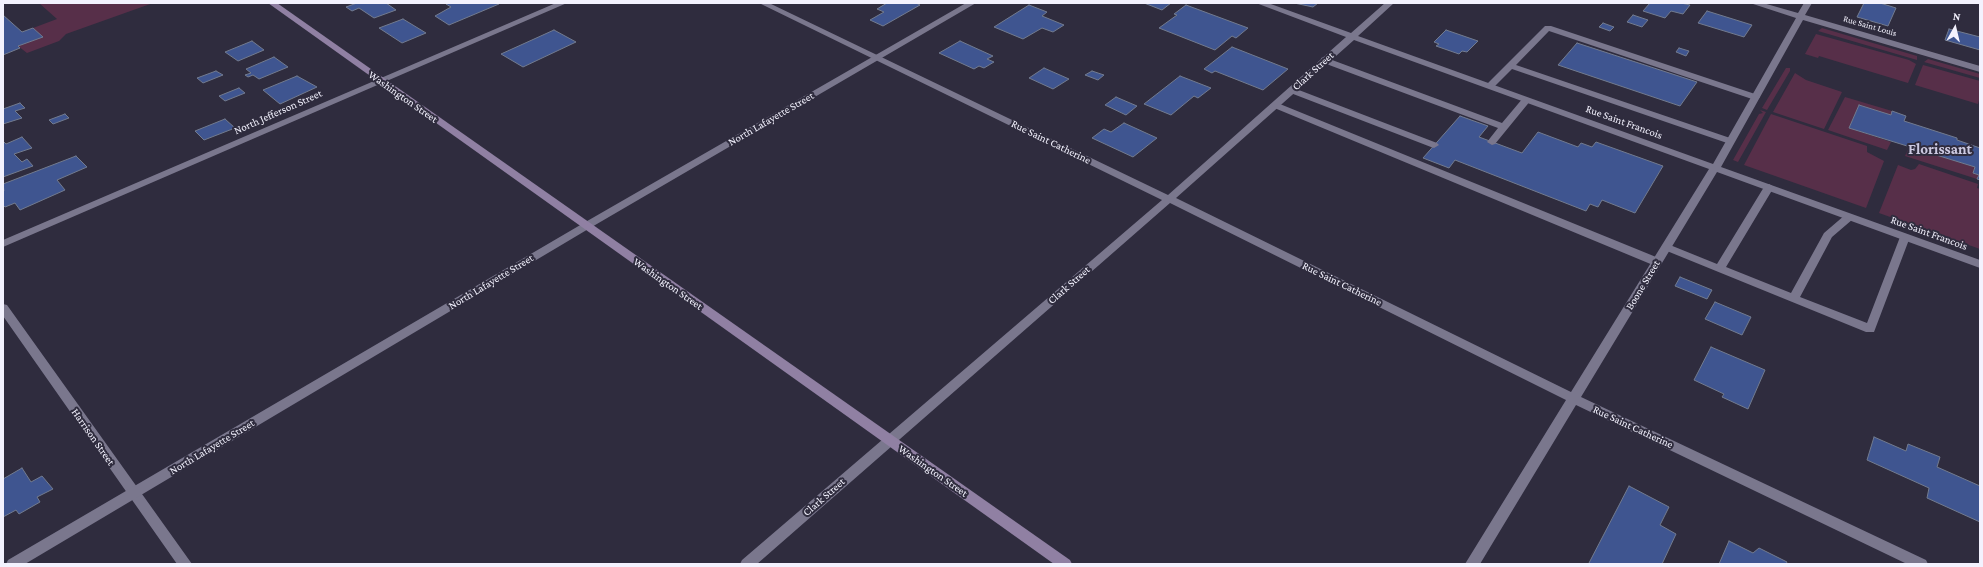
<!DOCTYPE html>
<html>
<head>
<meta charset="utf-8">
<style>
  body { margin:0 }
  #map { position:relative; width:1983px; height:567px; overflow:hidden; background:#2f2c3e; font-family:"Crimson Pro",serif }
  canvas { display:block }
  .frame { position:absolute; inset:0; border:4px solid #f3f2fe; pointer-events:none }
  .north { position:absolute; left:1935px; top:8px; width:40px; height:40px; -webkit-text-stroke:3px #2f2c3e; paint-order:stroke; rotate:8deg; font-size:11px; font-weight:700; line-height:16px; text-align:center; color:#f3f2fe }
  .north::after { content:''; display:block; margin:auto; width:14px; height:18px; background:#f3f2fe; clip-path:polygon(50% 0,100% 100%,50% 72%,0 100%) }
</style>
</head>
<body>
<div id="map">
<canvas width="1983" height="567"></canvas>
<div class="frame"></div>
<div class="north">N</div>
</div>
<script>
const context = document.querySelector('canvas').getContext('2d');
context.lineJoin = 'round';
function fill(path, color) {
  context.fillStyle = color;
  context.fill(path, 'evenodd');
}
function shape(rows) {
  const path = new Path2D();
  for (const r of rows) {
    path.moveTo(r[0], r[1]);
    for (let i = 2; i < r.length; i += 2) path.lineTo(r[i], r[i + 1]);
  }
  return path;
}
function trace(path, color, width, dash) {
  context.strokeStyle = color;
  context.lineWidth = width;
  context.lineCap = dash ? 'butt' : 'round';
  context.setLineDash(dash || []);
  context.stroke(path);
}
function label(font, color, halo, rows, align = 'center') {
  context.font = font + ' "Crimson Pro",serif';
  context.lineWidth = 4;
  context.setLineDash([]);
  context.textBaseline = 'middle';
  context.strokeStyle = halo;
  context.fillStyle = color;
  for (const [text, x, y, turn = 0] of rows) {
    context.save();
    context.translate(x, y);
    context.rotate((+turn || 0) * Math.PI / 180);
    context.textAlign = isNaN(turn) ? turn : align;
    if (halo) context.strokeText(text, 0, 0);
    context.fillText(text, 0, 0);
    context.restore();
  }
}
fill(shape([
  [39,3,153,3,66,34,59,41,27,53,18,46,43,37,33,28,57,19],
  [1822,28,1917,56,1917,60,1818,31],
  [1816,34,1909,60,1916,64,1908,83,1819,56,1818,58,1805,54],
  [1928,59,1980,74,1980,78,1924,62],
  [1923,65,1980,81,1980,97,1978,104,1915,85],
  [1786,68,1790,68,1790,71,1767,110,1762,108],
  [1795,73,1806,80,1842,92,1824,129,1773,112],
  [1845,97,1892,111,1891,115,1859,105,1849,128,1891,142,1887,150,1828,130],
  [1760,110,1766,112,1738,162,1733,160,1759,114,1763,113],
  [1771,114,1867,146,1867,152,1884,161,1866,208,1744,165],
  [1909,147,1975,167,1973,173,1979,175,1977,179,1905,156],
  [1919,164,1978,184,1977,188,1980,189,1980,249,1879,213,1898,165,1911,170,1915,169]
]), '#572f49');
const building = shape([
  [357,3,386,3,396,10,374,18,359,8,352,11,346,7,357,3],
  [448,3,498,3,499,4,449,25,435,16,451,7,446,4,448,3],
  [887,3,916,3,920,5,883,26,870,20,884,12,877,9,887,3],
  [1144,3,1171,3,1162,10,1144,3],
  [1294,3,1318,3,1313,7,1294,3],
  [1650,3,1681,3,1690,5,1683,14,1671,11,1665,18,1643,11,1650,3],
  [1864,3,1880,3,1896,8,1888,26,1857,17,1864,3],
  [1029,5,1047,12,1042,16,1064,25,1053,32,1042,28,1023,39,994,27,1029,5],
  [1186,5,1248,28,1236,38,1232,36,1215,50,1159,28,1177,15,1174,14,1186,5],
  [1707,11,1752,25,1744,37,1698,23,1707,11],
  [3,15,22,32,33,28,43,37,18,46,20,48,3,55,3,15],
  [1633,15,1648,20,1642,27,1627,22,1633,15],
  [403,19,426,33,402,43,379,28,403,19],
  [1603,23,1614,27,1610,31,1599,27,1603,23],
  [1949,29,1980,37,1980,50,1945,40,1949,29],
  [554,30,576,42,523,67,501,54,554,30],
  [1446,30,1478,41,1467,52,1462,51,1459,54,1436,46,1439,44,1434,42,1446,30],
  [252,41,264,50,238,61,225,52,252,41],
  [960,41,993,56,987,59,994,62,984,68,979,66,974,69,939,53,960,41],
  [1577,43,1697,82,1680,106,1558,65,1577,43],
  [1232,47,1288,69,1263,90,1215,71,1212,73,1204,69,1232,47],
  [1679,48,1689,51,1686,56,1676,52,1679,48],
  [274,57,288,67,259,79,253,75,248,77,245,75,251,73,246,69,274,57],
  [1044,68,1069,79,1053,89,1029,78,1044,68],
  [216,71,223,75,203,83,197,78,216,71],
  [1092,71,1104,75,1098,80,1085,75,1092,71],
  [297,76,317,87,280,104,263,90,297,76],
  [1180,76,1211,88,1198,98,1194,96,1171,115,1144,104,1180,76],
  [239,88,245,93,225,101,219,96,239,88],
  [1116,97,1137,106,1126,115,1105,105,1116,97],
  [20,103,25,108,15,111,22,118,3,124,3,109,20,103],
  [1859,105,1891,115,1892,111,1906,116,1904,121,1957,138,1957,140,1980,148,1980,180,1977,179,1979,175,1973,173,1975,167,1849,128,1859,105],
  [65,114,69,118,53,124,49,120,65,114],
  [1460,116,1488,126,1479,137,1522,153,1538,132,1578,147,1581,143,1592,147,1596,142,1663,166,1635,213,1602,200,1598,207,1590,204,1586,211,1455,160,1449,168,1423,158,1460,116],
  [225,119,235,128,204,140,195,131,225,119],
  [1124,123,1157,138,1133,157,1092,138,1104,129,1111,132,1124,123],
  [22,137,32,148,14,154,22,162,27,159,33,166,3,177,3,141,6,144,22,137],
  [76,156,87,167,57,180,65,190,20,210,15,203,5,207,3,205,3,192,4,191,3,184,76,156],
  [1680,277,1712,290,1707,299,1675,286,1680,277],
  [1715,302,1751,317,1742,335,1705,319,1715,302],
  [1711,347,1765,370,1748,409,1722,397,1724,394,1694,380,1711,347],
  [1874,437,1906,451,1908,444,1940,457,1937,467,1980,486,1980,522,1927,498,1929,488,1867,460,1874,437],
  [22,468,31,482,42,476,53,489,37,497,40,502,19,514,16,510,3,517,3,479,22,468],
  [1629,486,1669,507,1660,525,1676,534,1662,564,1591,564,1589,563,1629,486],
  [1729,541,1753,553,1759,548,1787,562,1786,564,1719,564,1729,541]
]);
fill(building, '#3f5590');
trace(building, '#727b8f', 1);
fill(shape([
  [1545,26,1551,26,1758,95,1760,97,1758,99,1752,99,1549,31,1516,65,1733,139,1735,141,1733,143,1727,143,1512,69,1493,88,1487,88,1487,84,1545,26],
  [1324,57,1502,123,1523,98,1526,97,1531,100,1495,144,1492,145,1487,142,1498,128,1321,62,1321,58,1324,57],
  [1291,87,1437,143,1439,145,1434,148,1431,147,1288,92,1287,90,1291,87],
  [1275,102,1661,259,1662,262,1657,266,1653,265,1272,107,1270,105,1275,102],
  [1769,184,1774,187,1726,267,1791,293,1824,233,1845,215,1853,215,1854,217,1853,219,1832,237,1800,297,1867,323,1900,237,1901,235,1909,235,1910,237,1874,332,1866,332,1662,249,1661,247,1666,244,1670,245,1717,264,1764,187,1769,184]
]), '#7a778d');
fill(shape([
  [556,3,567,3,3,247,3,240,556,3],
  [759,3,769,3,1168,195,1346,37,1256,3,1268,3,1351,33,1385,3,1394,3,1358,36,1713,164,1796,18,1750,3,1763,3,1798,13,1804,3,1812,3,1805,15,1980,66,1980,72,1803,20,1721,167,1980,260,1980,268,1717,172,1581,397,1926,560,1928,564,1907,564,1576,405,1480,564,1465,564,1566,400,1170,203,757,564,740,564,742,560,1162,200,759,3],
  [1354,40,1709,169,1571,392,1176,198,1354,40],
  [3,304,7,305,192,564,177,564,3,316,3,304]
]), '#7a778d');
fill(shape([
  [966,3,976,3,590,228,25,564,6,564,8,560,582,224,966,3]
]), '#7a778d');
fill(shape([
  [268,3,277,3,1070,560,1072,564,1054,564,268,3]
]), '#9080a3');
label('9px', '#f3f2fe', '#2f2c3e', [
  ["Rue Saint Louis",1870,26,16]
]);
label('11px', '#f3f2fe', '#2f2c3e', [
  ["Clark Street",1313,71,-42],
  ["Washington Street",403,97,35],
  ["North Jefferson Street",278,112,-24],
  ["North Lafayette Street",771,119,-30],
  ["Rue Saint Francois",1624,122,20],
  ["Rue Saint Catherine",1051,142,26],
  ["Rue Saint Francois",1929,233,20],
  ["North Lafayette Street",491,282,-31],
  ["Washington Street",668,284,35],
  ["Rue Saint Catherine",1342,284,26],
  ["Clark Street",1069,285,-41],
  ["Boone Street",1643,285,-59],
  ["Rue Saint Catherine",1633,427,25],
  ["Harrison Street",93,437,55],
  ["North Lafayette Street",212,447,-31],
  ["Washington Street",933,471,35],
  ["Clark Street",824,497,-41]
]);
label('bold 15px', '#ccc9e1', '#2f2c3e', [
  ["Florissant",1940,149]
]);
</script>
</body>
</html>
